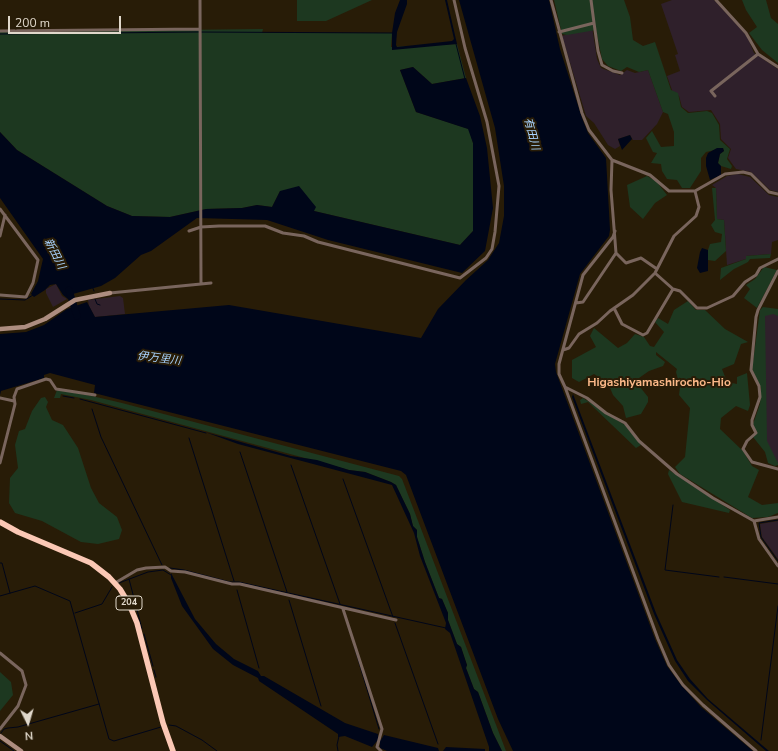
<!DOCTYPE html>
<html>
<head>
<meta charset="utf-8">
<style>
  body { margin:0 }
  #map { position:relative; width:778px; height:751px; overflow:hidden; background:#281c07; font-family:"Nunito Sans",sans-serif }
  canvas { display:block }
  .north { position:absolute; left:8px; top:703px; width:40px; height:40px; -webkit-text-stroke:3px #281c07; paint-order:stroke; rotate:175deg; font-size:11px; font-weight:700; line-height:16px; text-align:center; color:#e0d8cb }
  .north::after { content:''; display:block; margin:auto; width:14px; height:18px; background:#e0d8cb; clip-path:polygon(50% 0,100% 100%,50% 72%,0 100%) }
  .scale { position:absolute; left:8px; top:16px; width:113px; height:18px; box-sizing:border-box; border:2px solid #e0d8cb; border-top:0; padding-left:5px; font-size:12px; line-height:14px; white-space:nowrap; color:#e0d8cb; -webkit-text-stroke:3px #281c07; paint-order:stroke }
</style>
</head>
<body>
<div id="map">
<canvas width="778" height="751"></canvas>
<div class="north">N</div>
<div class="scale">200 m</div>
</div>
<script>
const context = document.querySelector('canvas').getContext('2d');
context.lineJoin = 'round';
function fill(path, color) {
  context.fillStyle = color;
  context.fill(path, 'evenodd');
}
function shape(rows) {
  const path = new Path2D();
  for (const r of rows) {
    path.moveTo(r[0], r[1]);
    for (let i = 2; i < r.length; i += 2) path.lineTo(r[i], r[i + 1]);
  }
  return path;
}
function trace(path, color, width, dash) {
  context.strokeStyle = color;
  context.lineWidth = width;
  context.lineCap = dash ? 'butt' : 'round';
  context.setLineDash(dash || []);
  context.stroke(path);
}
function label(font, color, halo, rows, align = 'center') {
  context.font = font + ' "Nunito Sans","Noto Sans JP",sans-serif';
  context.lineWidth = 4;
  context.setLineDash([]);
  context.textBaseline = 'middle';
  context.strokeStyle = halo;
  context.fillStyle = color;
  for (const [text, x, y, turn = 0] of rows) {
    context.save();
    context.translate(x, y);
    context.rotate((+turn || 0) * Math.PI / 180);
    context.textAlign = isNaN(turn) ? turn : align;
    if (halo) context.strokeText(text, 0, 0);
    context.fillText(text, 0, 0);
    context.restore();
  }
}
fill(shape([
  [672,0,714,0,747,36,754,53,778,69,778,192,770,190,751,172,736,169,728,158,731,149,721,139,720,124,711,110,689,112,682,107,679,96,673,93,667,76,680,71,675,55,678,54,661,4],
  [592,26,597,59,601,68,620,75,627,70,635,73,648,70,663,112,657,124,642,140,633,140,630,135,618,139,620,146,615,149,608,145,594,123,586,116,562,36],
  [738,174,750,177,769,195,778,197,778,240,772,242,771,254,746,256,746,259,727,265,724,220,717,219,716,188,712,185,727,176],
  [56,284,62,296,67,299,53,307,46,293,46,289],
  [120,296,123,298,125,314,95,317,89,306,88,300],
  [763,313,778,314,778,464,766,442],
  [778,521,778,559,762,537,760,524]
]), '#2f202b');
fill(shape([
  [297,0,372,0,326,21,297,21],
  [554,0,624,0,630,17,633,40,643,46,655,42,671,90,678,93,681,107,688,113,707,111,712,113,719,125,720,140,730,149,727,159,732,166,731,169,721,166,718,163,720,154,724,151,723,148,706,152,701,158,701,171,690,188,682,188,677,180,667,179,662,171,661,164,651,163,657,153,653,152,646,138,652,131,661,147,674,146,674,132,668,114,663,112,648,70,639,72,627,67,621,71,608,66,602,59,596,30,567,35,562,34],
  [742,0,766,0,771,18,778,24,778,63,762,50,749,33,757,27,746,10],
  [263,29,262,33,392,33,391,47,457,44,466,78,432,84,413,67,400,70,416,112,469,129,473,143,473,231,460,245,314,211,280,191,272,207,257,205,242,208,206,209,170,217,132,216,107,206,17,150,0,132,0,32],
  [647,176,656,181,667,195,655,203,643,219,630,207,627,185],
  [712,188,716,188,717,219,724,220,726,251,715,261,708,260,708,250,710,244,721,242,722,234,715,232,711,225,715,220],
  [771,254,770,258,750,259,748,262,734,269,720,280,721,268,746,259,746,256],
  [764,267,777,270,757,308,744,298,750,289,746,285,755,279],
  [688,301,696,310,705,310,725,329,748,342,741,344,734,364,722,369,727,382,737,384,737,377,747,373,750,405,748,411,736,406,721,418,720,429,743,451,752,466,759,470,748,497,762,505,778,503,778,513,768,517,752,518,680,474,675,467,685,457,690,408,679,395,680,387,676,372,677,369,656,352,656,355,665,362,663,366,649,371,639,378,640,387,648,397,648,402,641,414,626,418,623,406,613,395,608,383,594,374,579,382,572,378,572,360,596,347,590,336,594,328,618,348,627,343,635,334,644,337,650,346,654,347,664,332,655,322,658,318,668,324,674,310],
  [763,307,778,309,778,316,773,314,765,316,767,441,778,463,778,465,775,466,768,463,765,452,753,437,757,433,753,424,760,404,761,388,752,369,760,310],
  [57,390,92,396,122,403,399,476,402,479,506,751,502,751,493,733,478,692,474,689,466,668,467,665,461,647,457,644,448,620,448,613,442,599,439,598,425,562,417,537,417,530,413,526,410,514,396,485,391,482,365,472,349,470,91,400,61,394,60,398,54,398],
  [45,397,48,402,46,407,52,420,63,425,78,448,91,488,99,503,117,517,122,530,119,539,98,544,81,542,42,521,15,513,9,503,10,478,18,468,15,445,19,431,25,429,32,411,41,398],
  [583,398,625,425,641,445,636,448,588,402,581,404,580,400],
  [669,470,730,510,729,513,682,502,668,474],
  [0,672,11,682,13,695,0,711]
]), '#1d3820');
fill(shape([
  [400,0,407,0,407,4,397,32,396,45,397,47,452,41,454,39,445,0,447,0,457,44,392,50,392,33,395,13],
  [459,0,549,0,560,49,582,118,588,133,606,158,610,230,609,236,580,274,555,364,556,372,655,639,667,666,681,685,701,707,753,751,513,751,498,719,406,475,401,471,94,393,95,385,50,373,44,375,44,378,1,391,0,395,0,334,26,332,44,325,67,309,87,302,95,317,229,305,421,338,438,309,466,280,488,260,499,243,504,216,504,186,495,128],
  [413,67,432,84,466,78,480,116,487,148,493,208,485,251,462,273,328,240,267,220,197,218,151,251,141,255,115,278,101,286,73,294,74,296,68,299,63,295,56,284,50,285,45,290,34,297,31,294,38,281,43,259,0,198,0,132,17,150,107,206,132,216,170,217,206,209,242,208,257,205,272,207,280,191,299,186,316,207,314,211,460,245,473,231,473,143,468,129,416,112,400,70],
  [630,135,632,139,622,150,618,139],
  [717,148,723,148,724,151,720,154,718,163,721,166,721,175,710,180,706,166,706,158,708,153],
  [702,248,708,250,708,271,700,273,697,268,700,252],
  [573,394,656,613,677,660,690,679,708,699,769,751,766,751,707,700,688,681,675,661,654,614,572,397],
  [205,432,291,456,317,460,349,470,365,472,391,482,396,485,410,514,413,526,417,530,417,537,425,562,439,598,442,599,448,613,448,620,457,644,461,647,467,665,466,668,474,689,478,692,493,733,502,751,489,751,489,747,450,633,445,629,446,623,420,556,414,533,392,485,238,444],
  [171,573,195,619,216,644,234,659,258,671,261,676,264,676,345,723,378,734,378,739,381,740,384,735,438,748,439,751,387,751,380,748,380,742,377,741,372,747,345,736,338,737,338,734,259,681,258,678,233,665,213,649,182,606,171,578],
  [446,747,485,749,485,751,443,751]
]), '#000619');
trace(shape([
  [0,34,197,32,392,33],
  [456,44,465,79],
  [92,286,94,291],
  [0,299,25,300,33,295],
  [95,299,97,304,100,305],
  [63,396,74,398],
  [80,399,206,433],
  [92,409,101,437,162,565],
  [189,438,234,581],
  [240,452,287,592],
  [291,465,340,604],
  [343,479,393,617],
  [673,505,665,570,719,577],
  [778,520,759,523,761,537,778,561],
  [0,563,2,563,10,593],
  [170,568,184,570,230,582,239,582,446,628],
  [724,577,778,584],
  [129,579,142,629],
  [119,583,148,572,163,570,171,575],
  [237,590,259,668],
  [0,596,35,586,70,601,109,739,114,741,161,727],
  [289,600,321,706],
  [75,613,102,604,112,587],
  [395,623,438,744],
  [144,634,153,666],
  [354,646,379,729],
  [154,670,156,677],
  [169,725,176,726,202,740,217,751],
  [1,733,4,729,8,728,18,727,99,704],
  [761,740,778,606],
  [0,741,14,751],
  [338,751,337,745,339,736]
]), '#000619', 1);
trace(shape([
  [69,290,77,316]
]), '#000619', 7);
trace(shape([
  [200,0,201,284],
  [551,0,582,113,589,130,612,160,611,190,616,253,583,302,576,303],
  [716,0,746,33,758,54,778,67],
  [594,23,598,51,602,65,613,71,622,73],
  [0,31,200,29],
  [559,32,594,23,591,0],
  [715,96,711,91,758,54],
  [612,160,650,175,669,191,695,191,725,174,743,172,751,174,769,192,778,194],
  [0,209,38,260,33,283,26,297,0,295],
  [189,231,201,227,219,226,265,226,283,233,304,236,318,242,460,278,486,258,492,249,495,232,499,186,487,122,465,48,454,0],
  [615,231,613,237,583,275,559,364,559,374,565,387,587,398,606,413,625,423,639,441,677,474,713,498,754,521,778,517],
  [0,236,5,215],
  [616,253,626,263,641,258,657,269],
  [778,271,758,310,756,317,751,370,759,386,760,397,752,420,752,425,756,433,747,441,743,449,752,462,778,469],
  [655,273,673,289,680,291,697,308,707,308,733,296,745,282,756,275,760,268,778,259],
  [110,293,211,283],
  [614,308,622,324,643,335,647,333,673,289],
  [563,350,569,348,579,334,597,323,610,311,633,295,655,273,674,236,696,216,699,207,695,191],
  [565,387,658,639,669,665,683,685,703,705,756,751],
  [0,398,14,401],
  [0,463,15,404,14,397,17,389,46,379,50,380,56,389,95,395],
  [754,521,759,539,778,566],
  [115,583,137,570,146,568,165,567,171,571,185,572,232,584,240,584,396,620],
  [343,609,382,729,377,747,381,751],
  [0,653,22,671,26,685,18,706,0,729]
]), '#79655d', 3);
trace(shape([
  [0,329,25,327,45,319,75,300,110,293],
  [0,736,21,751]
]), '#ad8d80', 4.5);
trace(shape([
  [0,522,18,532,91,563,109,577,120,589,129,604,137,623,163,723,173,751]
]), '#fbc8b5', 5.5);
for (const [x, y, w] of [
  [129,603,26]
]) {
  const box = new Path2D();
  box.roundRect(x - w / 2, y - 7, w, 14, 3);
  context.fillStyle = '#281c07';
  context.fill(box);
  trace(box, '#e0d8cb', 1);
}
label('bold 9px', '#e0d8cb', null, [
  ["204",129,603]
]);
label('italic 11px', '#a8d2fd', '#281c07', [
  ["有田川",531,134,75],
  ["新田川",54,254,63],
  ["伊万里川",159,359,7]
]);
label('bold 12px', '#fbb888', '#281c07', [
  ["Higashiyamashirocho-Hio",659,383]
]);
</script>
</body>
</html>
